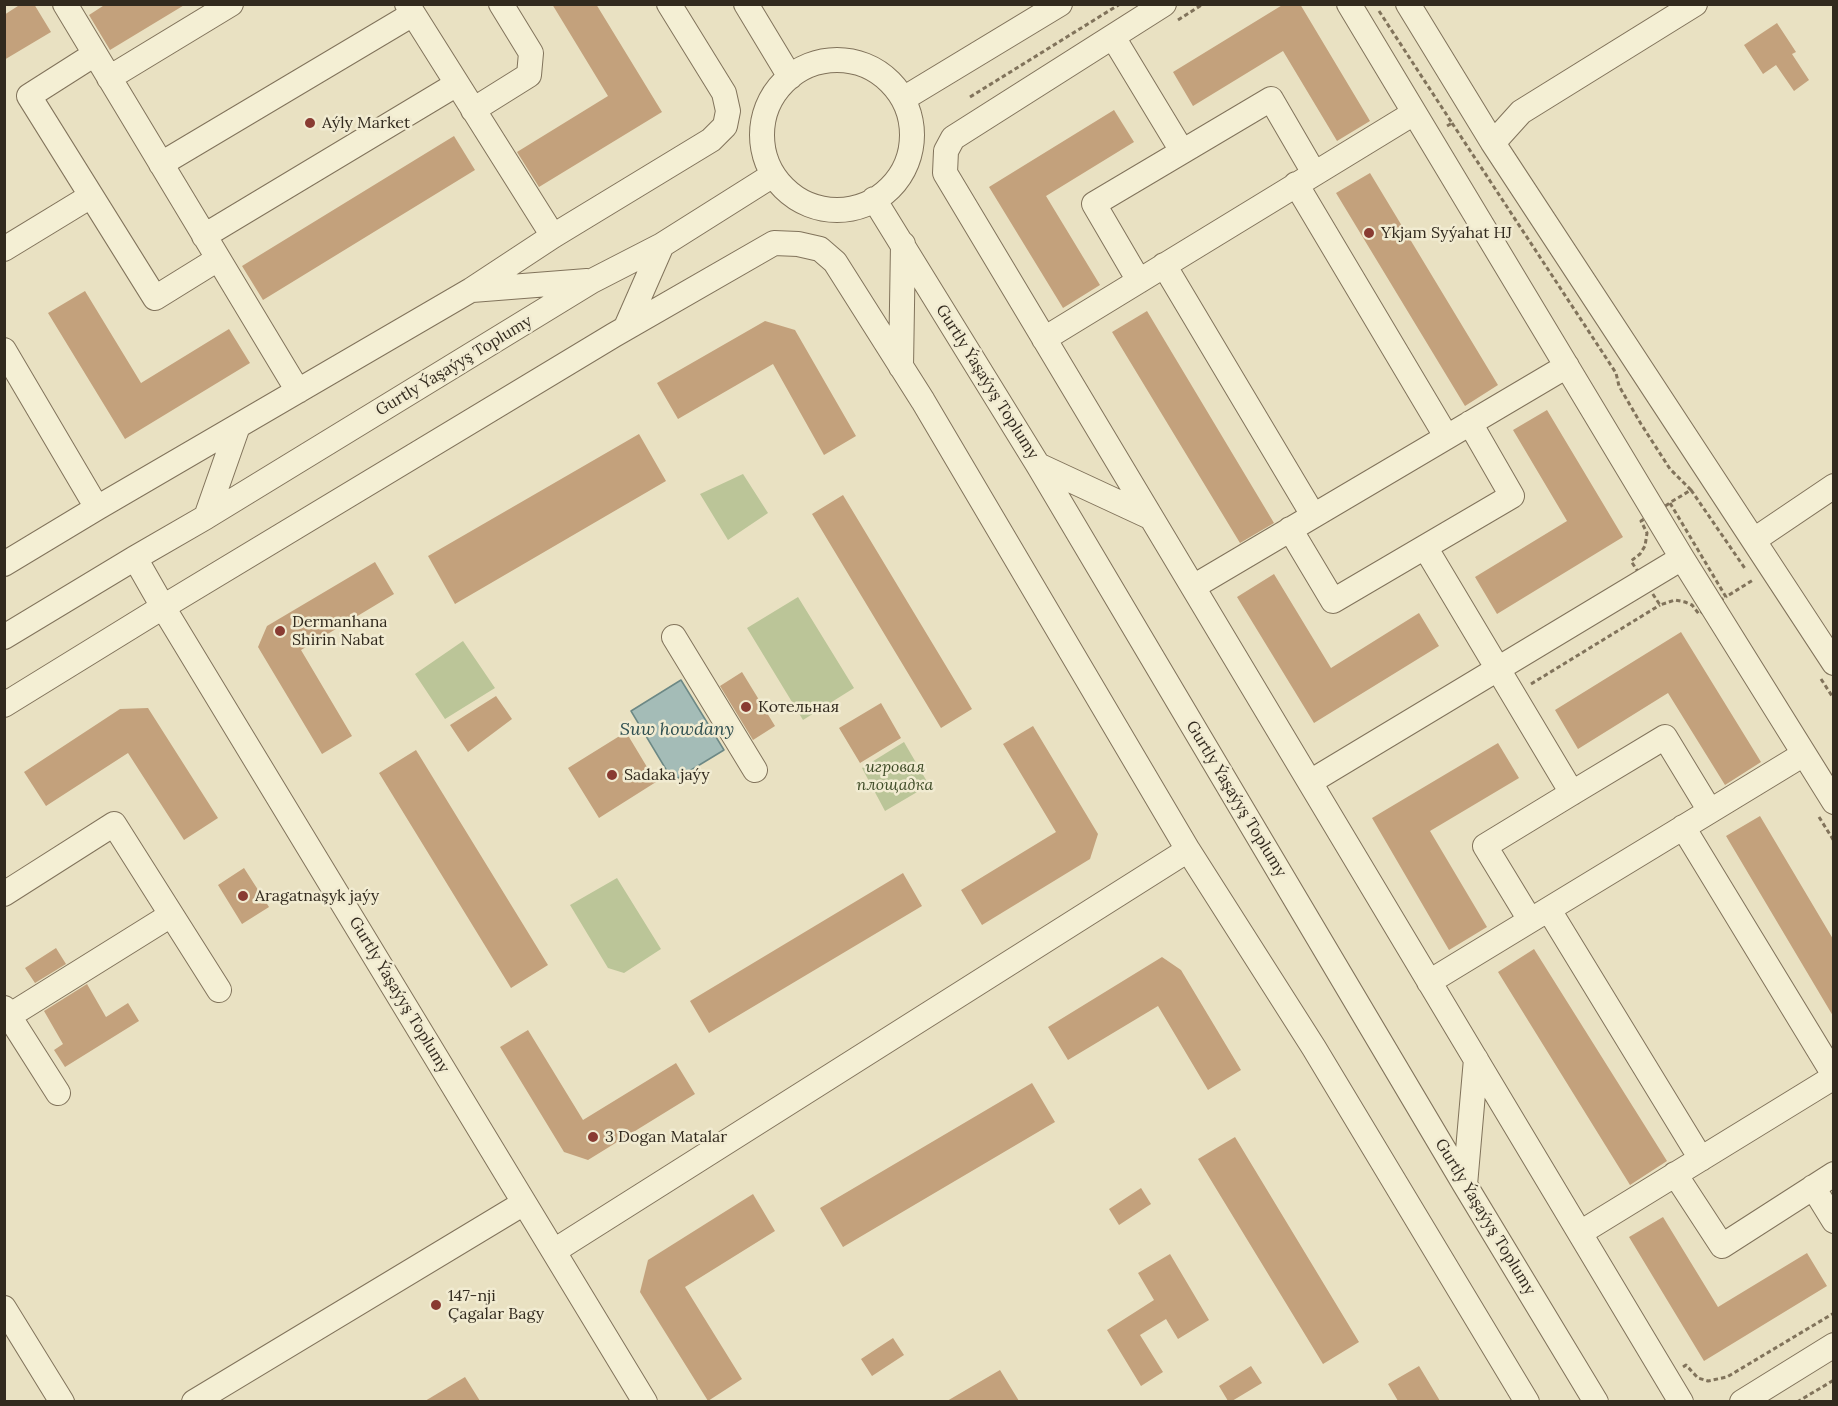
<!DOCTYPE html>
<html>
<head>
<meta charset="utf-8">
<style>
  body { margin:0 }
  #map { position:relative; width:1838px; height:1406px; overflow:hidden; background:#e9e1c2; font-family:Lora,serif }
  canvas { display:block }
  .frame { position:absolute; inset:0; border:6px solid #322a1e; pointer-events:none }
</style>
</head>
<body>
<div id="map">
<canvas width="1838" height="1406"></canvas>
<div class="frame"></div>
</div>
<script>
const context = document.querySelector('canvas').getContext('2d');
context.lineJoin = 'round';
function fill(path, color) {
  context.fillStyle = color;
  context.fill(path, 'evenodd');
}
function shape(rows) {
  const path = new Path2D();
  for (const r of rows) {
    if (r.length === 3) {
      path.moveTo(r[0] + r[2], r[1]);
      path.arc(r[0], r[1], r[2], 0, 2 * Math.PI);
      continue;
    }
    path.moveTo(r[0], r[1]);
    for (let i = 2; i < r.length; i += 2) path.lineTo(r[i], r[i + 1]);
  }
  return path;
}
function trace(path, color, width, dash) {
  context.strokeStyle = color;
  context.lineWidth = width;
  context.lineCap = dash ? 'butt' : 'round';
  context.setLineDash(dash || []);
  context.stroke(path);
}
function label(font, color, halo, rows, align = 'center') {
  context.font = font + ' Lora,serif';
  context.lineWidth = 5;
  context.setLineDash([]);
  context.textBaseline = 'middle';
  context.strokeStyle = halo;
  context.fillStyle = color;
  for (const [text, x, y, turn = 0] of rows) {
    context.save();
    context.translate(x, y);
    context.rotate((+turn || 0) * Math.PI / 180);
    context.textAlign = isNaN(turn) ? turn : align;
    if (halo) context.strokeText(text, 0, 0);
    context.fillText(text, 0, 0);
    context.restore();
  }
}
fill(shape([
  [743,474,768,513,728,540,700,494],
  [798,597,854,688,803,720,747,628],
  [463,641,495,688,445,719,415,674],
  [904,742,929,785,885,811,862,768],
  [617,878,661,949,624,973,608,968,570,905]
]), '#bbc598');
const water = shape([
  [681,680,724,750,673,781,631,711,681,680]
]);
fill(water, '#a4bcb7');
trace(water, '#6c8885', 1.5);
fill(shape([
  [21,4,34,4,51,32,4,60,4,15],
  [106,4,186,4,110,50,89,15],
  [552,4,596,4,662,112,539,187,517,152,608,96],
  [1284,4,1300,4,1370,121,1337,141,1283,51,1193,106,1173,72],
  [1777,23,1796,52,1792,54,1809,80,1794,91,1776,65,1763,74,1744,45],
  [1114,110,1134,142,1046,196,1100,285,1063,308,989,187],
  [454,136,475,170,263,300,242,266],
  [1370,173,1498,385,1465,406,1336,193],
  [85,291,141,383,229,329,250,363,125,439,48,313],
  [1147,311,1274,523,1240,543,1112,332],
  [765,321,795,330,856,436,824,455,773,364,678,419,657,383],
  [1547,410,1623,537,1497,614,1475,577,1567,521,1513,430],
  [639,434,666,481,455,604,428,556],
  [843,495,972,709,941,728,812,514],
  [375,562,394,594,301,650,352,736,322,754,258,647,267,626],
  [1274,574,1331,668,1419,613,1439,646,1314,723,1237,597],
  [1681,632,1761,762,1725,785,1668,693,1578,749,1555,710],
  [742,672,775,726,753,740,720,686],
  [496,696,512,719,468,752,450,725],
  [881,703,901,738,860,763,839,728],
  [148,708,218,818,184,840,128,753,46,806,24,772,120,709],
  [1033,726,1098,834,1090,859,982,925,961,890,1056,832,1003,744],
  [626,732,656,782,599,818,568,768],
  [1498,743,1519,778,1430,831,1487,927,1449,950,1372,818],
  [416,750,548,965,511,988,379,773],
  [1760,816,1833,939,1833,1016,1726,836],
  [244,868,269,907,242,924,218,885],
  [903,873,922,906,709,1033,690,1001],
  [56,948,66,964,35,983,25,968],
  [1534,949,1667,1161,1630,1185,1498,972],
  [1162,957,1181,970,1241,1070,1208,1090,1158,1006,1068,1060,1048,1027],
  [87,984,106,1017,128,1003,139,1021,65,1067,54,1050,63,1044,44,1011],
  [528,1030,583,1120,676,1063,695,1094,588,1160,564,1152,500,1047],
  [1032,1083,1055,1122,843,1247,820,1208],
  [1235,1137,1359,1342,1323,1364,1198,1159],
  [1141,1188,1151,1204,1119,1225,1109,1209],
  [753,1194,775,1231,685,1287,742,1379,708,1401,640,1292,648,1260],
  [1663,1217,1718,1307,1807,1253,1827,1286,1704,1361,1629,1237],
  [1170,1254,1209,1320,1178,1339,1166,1319,1140,1335,1163,1372,1141,1386,1107,1330,1154,1300,1138,1273],
  [893,1338,904,1355,872,1376,861,1359],
  [1251,1366,1262,1383,1232,1401,1228,1401,1219,1386],
  [1419,1366,1440,1401,1398,1401,1388,1384],
  [1000,1370,1019,1401,947,1401],
  [465,1377,480,1401,425,1401]
]), '#c3a17c');
const minor = shape([
  [65,4,298,391],
  [407,4,553,236],
  [746,4,790,77],
  [1164,4,953,138,946,151,945,173,1681,1402],
  [1349,4,1682,558,1834,802],
  [1408,4,1493,143,1834,663],
  [1113,37,1182,151],
  [95,54,29,96,155,298,218,259],
  [837,135,75],
  [109,78,231,4],
  [903,99,1060,4],
  [473,110,529,75,531,53,501,4],
  [1493,143,1521,112,1695,4],
  [161,164,413,14],
  [1296,184,1446,436],
  [874,199,1038,465,1465,1185,1596,1402],
  [204,236,457,84],
  [4,249,91,196],
  [1164,265,1313,515],
  [1139,281,1094,204,1271,99,1314,173],
  [472,290,587,281],
  [626,327,662,245],
  [1044,339,1414,113],
  [4,350,97,508],
  [901,367,903,244],
  [1038,465,1150,517],
  [206,517,238,426],
  [1290,529,1333,601,1425,547,1512,496,1470,423],
  [1754,540,1834,486],
  [1425,547,1572,793],
  [135,558,163,607,645,1402],
  [4,564,97,508,471,290,553,236,711,140,725,126,728,111,724,93,669,4],
  [1193,587,1567,366],
  [4,637,135,558,206,517,592,281,662,245,773,175],
  [674,637,755,770],
  [4,705,163,607,614,335,774,243,798,244,820,249,835,262,923,401,1188,850,1314,1048,1527,1402],
  [1310,782,1682,558],
  [1683,827,1834,1075],
  [4,894,114,824,219,990],
  [1549,910,1701,1159],
  [1530,920,1485,846,1572,793,1665,737,1710,811],
  [1429,982,1804,754],
  [4,1008,58,1093],
  [9,1016,171,915],
  [1675,1174,1722,1246,1834,1174],
  [1465,1185,1476,1059],
  [1813,1187,1834,1221],
  [1580,1233,1834,1077],
  [554,1251,1188,850],
  [4,1308,62,1402],
  [194,1402,524,1203],
  [1742,1402,1834,1345]
]);
trace(minor, '#81735b', 26);
trace(shape([
  [1379,11,1452,123,1447,126],
  [1178,20,1203,4],
  [970,97,1120,4],
  [1452,123,1616,373,1619,386,1641,424,1670,469,1691,490,1671,502],
  [1691,490,1746,570],
  [1670,503,1726,597,1699,614,1692,605,1685,602,1675,600,1660,605,1631,561,1640,554,1645,546,1647,533,1641,521,1670,503],
  [1729,595,1753,580],
  [1821,679,1834,699],
  [1531,684,1660,605],
  [1819,817,1834,841],
  [1683,1367,1686,1365,1698,1378,1708,1381,1727,1377,1834,1313],
  [1797,1402,1834,1380]
]), '#81735b', 3, [4.5, 3]);
trace(minor, '#f4efd4', 24);
for (const [x, y, r, color] of [
  [310,123,6,"#893b32"],
  [1369,233,6,"#893b32"],
  [280,631,6,"#893b32"],
  [746,707,6,"#893b32"],
  [612,775,6,"#893b32"],
  [243,896,6,"#893b32"],
  [593,1137,6,"#893b32"],
  [436,1305,6,"#893b32"]
]) {
  const dot = new Path2D();
  dot.arc(x, y, r, 0, 2 * Math.PI);
  context.fillStyle = color;
  context.fill(dot);
  trace(dot, '#f1ebd1', 2);
}
label('16px', '#322a1e', '#f1ebd1', [
  ["Aýly Market",322,123],
  ["Ykjam Syýahat HJ",1381,233],
  ["Dermanhana",292,622],
  ["Shirin Nabat",292,640],
  ["Котельная",758,707],
  ["Sadaka jaýy",624,775],
  ["Aragatnaşyk jaýy",255,896],
  ["3 Dogan Matalar",605,1137],
  ["147-nji",448,1296],
  ["Çagalar Bagy",448,1314]
], 'left');
label('16px', '#322a1e', '#f1ebd1', [
  ["Gurtly Ýaşaýyş Toplumy",454,366,-31],
  ["Gurtly Ýaşaýyş Toplumy",987,382,58],
  ["Gurtly Ýaşaýyş Toplumy",1236,799,59],
  ["Gurtly Ýaşaýyş Toplumy",399,995,59],
  ["Gurtly Ýaşaýyş Toplumy",1485,1217,59]
]);
label('italic 16px', '#3f4c27', '#f1ebd1', [
  ["игровая",895,767],
  ["площадка",895,785]
]);
label('italic 18px', '#2f4f50', '#f1ebd1', [
  ["Suw howdany",677,730]
]);
</script>
</body>
</html>
